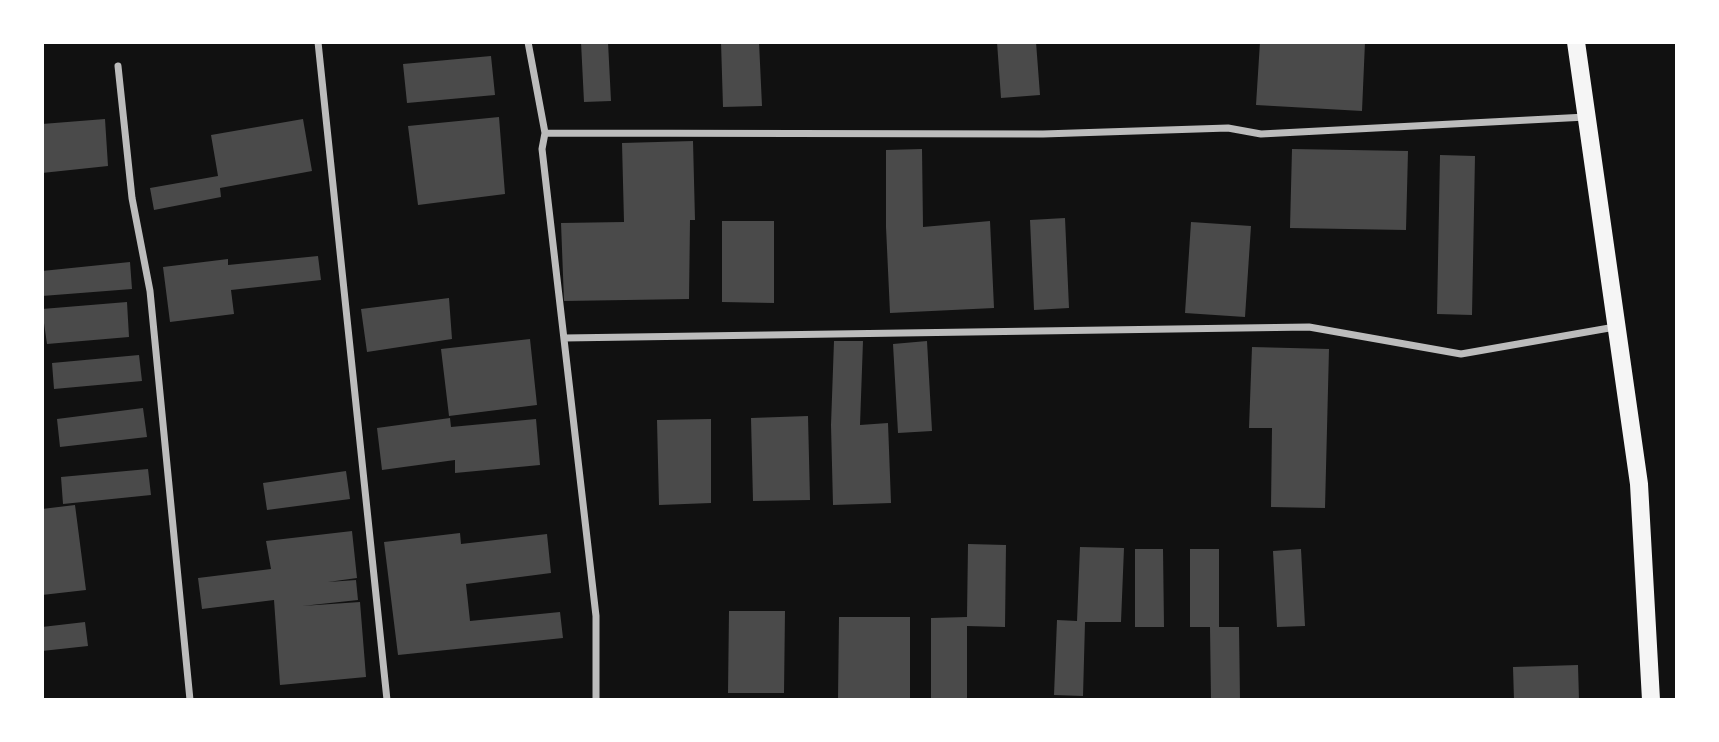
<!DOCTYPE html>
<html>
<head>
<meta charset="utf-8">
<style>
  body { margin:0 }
  #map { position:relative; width:1719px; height:742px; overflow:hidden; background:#111; font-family:"Libre Baskerville",serif }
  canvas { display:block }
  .frame { position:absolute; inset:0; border:44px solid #fff; pointer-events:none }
</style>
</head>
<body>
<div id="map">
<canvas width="1719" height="742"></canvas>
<div class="frame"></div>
</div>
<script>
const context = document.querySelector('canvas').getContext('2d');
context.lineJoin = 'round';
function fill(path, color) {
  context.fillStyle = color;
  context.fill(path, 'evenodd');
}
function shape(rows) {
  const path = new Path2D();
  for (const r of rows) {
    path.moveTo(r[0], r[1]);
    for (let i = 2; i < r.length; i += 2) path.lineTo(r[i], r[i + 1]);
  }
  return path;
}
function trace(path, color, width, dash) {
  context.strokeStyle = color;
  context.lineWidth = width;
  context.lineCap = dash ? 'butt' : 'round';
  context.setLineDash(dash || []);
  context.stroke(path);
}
fill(shape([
  [581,42,608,42,611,101,584,102],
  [721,42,759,42,762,106,723,107],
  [997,42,1036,42,1040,95,1001,98],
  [1260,42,1365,42,1362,111,1256,105],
  [491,56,495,95,407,103,403,64],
  [499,117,505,194,418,205,408,126],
  [105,119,108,166,42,173,42,124],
  [303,119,312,171,220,188,221,197,154,210,150,188,218,176,211,135],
  [693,141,695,220,690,220,689,299,564,301,561,223,624,222,622,143],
  [922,149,923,227,990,221,994,308,890,313,886,227,886,150],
  [1292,149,1408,151,1406,230,1290,228],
  [1440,155,1475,156,1472,315,1437,314],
  [1065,218,1069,308,1034,310,1030,220],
  [722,221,774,221,774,303,722,302],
  [1191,222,1251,226,1245,317,1185,313],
  [318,256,321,280,231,290,234,314,170,322,163,267,228,259,228,265],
  [130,262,132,289,42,296,42,271],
  [449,298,452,339,367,352,361,309],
  [127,302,129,337,47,344,42,309],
  [530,339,537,405,449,416,441,349],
  [834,341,863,341,860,425,888,423,891,503,833,505,831,425],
  [927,341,932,431,898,433,893,344],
  [1252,347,1329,349,1325,508,1271,507,1272,428,1249,428],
  [139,355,142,381,54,389,52,363],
  [143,408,147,437,60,447,57,419],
  [808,416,810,500,753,501,751,418],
  [450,418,451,427,536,419,540,465,455,473,455,460,382,470,377,428],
  [711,419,711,503,659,505,657,420],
  [148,469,151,495,63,504,61,477],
  [346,471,350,499,267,510,263,483],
  [75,505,86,590,42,595,42,509],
  [352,531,357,578,328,582,356,580,358,600,302,606,360,602,366,677,280,685,274,600,202,609,198,578,271,569,266,541],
  [460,533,461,544,547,534,551,573,466,584,470,621,560,612,563,638,398,655,384,542],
  [968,544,1006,545,1005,627,967,626,967,700,931,700,931,618,967,617],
  [1080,547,1124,548,1121,622,1085,622,1083,696,1054,695,1057,620,1077,621],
  [1135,549,1163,549,1164,627,1135,627],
  [1190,549,1219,549,1219,627,1239,627,1240,700,1211,700,1210,627,1190,627],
  [1301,549,1305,626,1277,627,1273,551],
  [729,611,785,611,784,693,728,693],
  [839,617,910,617,910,700,838,700],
  [85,622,88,646,42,651,42,627],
  [1578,665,1579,700,1514,700,1513,667]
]), '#4a4a4a');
trace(shape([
  [318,42,387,700],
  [528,42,545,133,542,149,596,616,596,700],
  [118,66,132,198,150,291,190,700],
  [545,133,1043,134,1228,128,1261,134,1586,117],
  [564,338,1309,327,1461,354,1615,327]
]), '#bcbcbc', 7);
trace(shape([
  [1576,42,1639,484,1651,700]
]), '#f5f5f5', 18);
</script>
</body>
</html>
